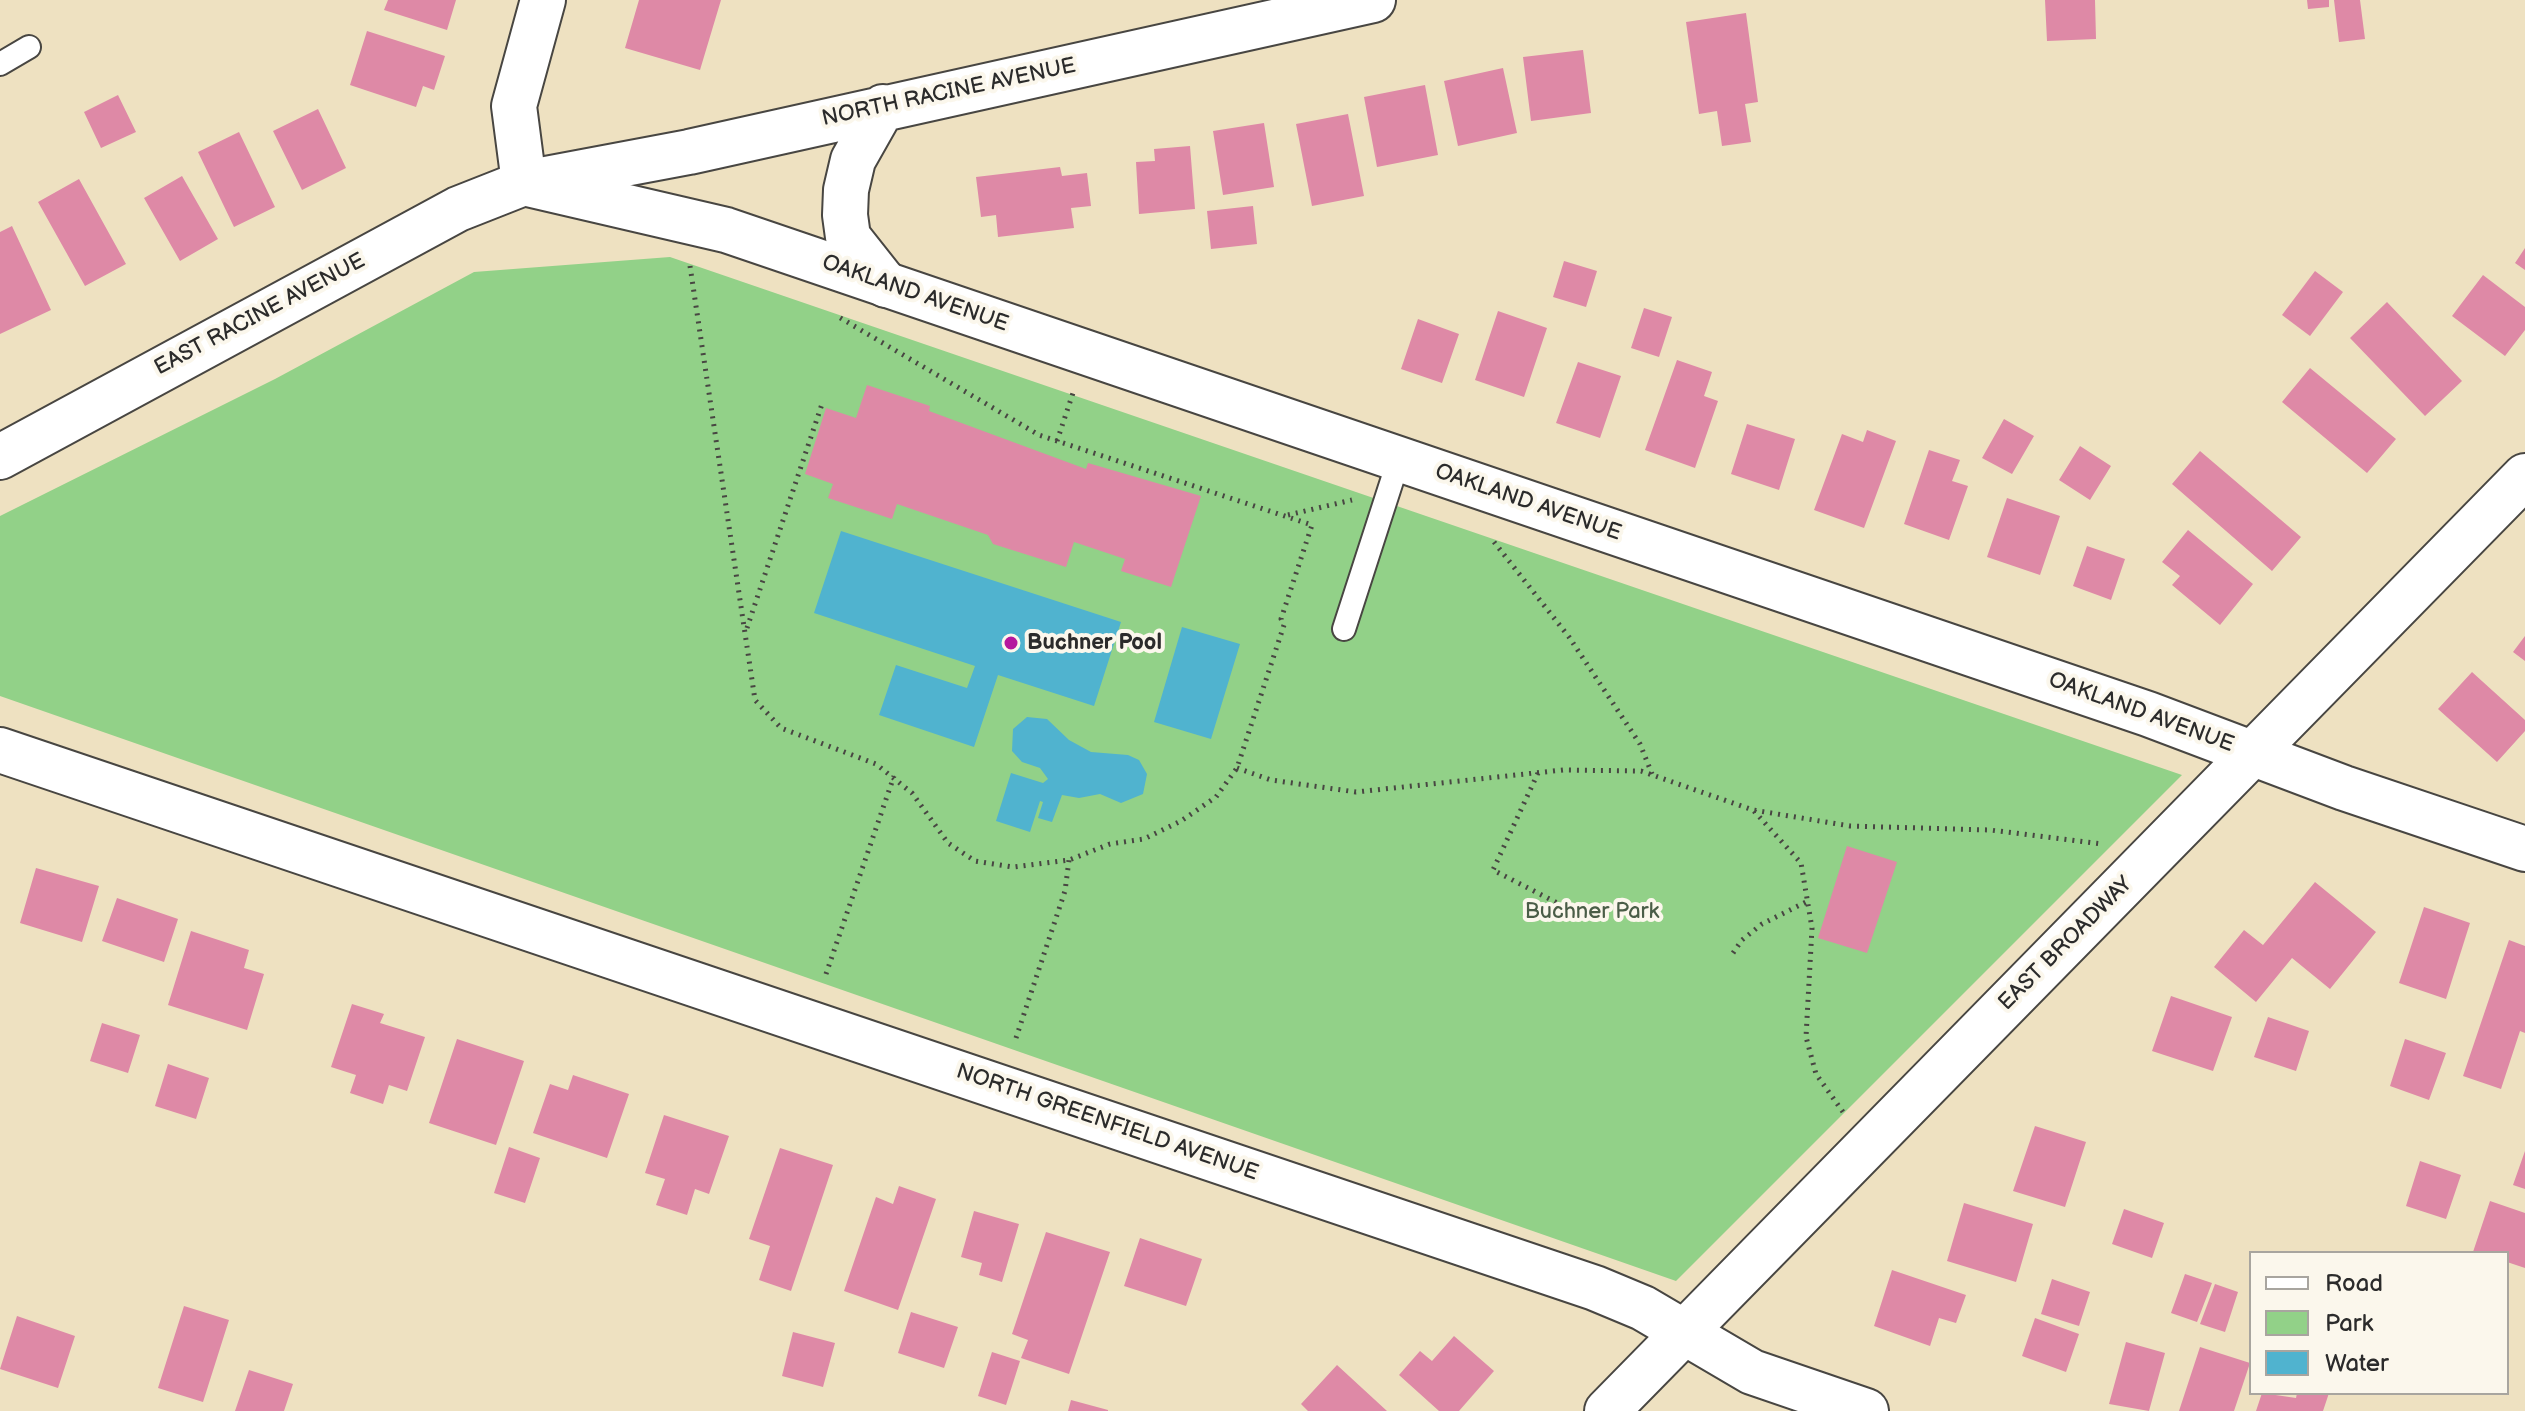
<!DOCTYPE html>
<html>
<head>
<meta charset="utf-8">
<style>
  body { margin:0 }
  #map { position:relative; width:2525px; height:1411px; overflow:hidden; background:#eee1c1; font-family:"Balsamiq Sans",sans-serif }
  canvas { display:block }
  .legend { position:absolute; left:2249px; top:1251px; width:260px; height:144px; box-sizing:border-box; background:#fbf7ec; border:2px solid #a8a59f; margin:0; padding:10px 14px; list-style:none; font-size:24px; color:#2b2b2b }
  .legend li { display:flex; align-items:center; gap:16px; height:40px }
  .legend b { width:40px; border:2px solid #a8a59f }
</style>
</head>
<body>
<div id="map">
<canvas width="2525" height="1411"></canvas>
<ul class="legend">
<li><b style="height:10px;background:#fff"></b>Road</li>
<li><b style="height:22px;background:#92d188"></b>Park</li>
<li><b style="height:22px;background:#50b3cf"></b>Water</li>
</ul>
</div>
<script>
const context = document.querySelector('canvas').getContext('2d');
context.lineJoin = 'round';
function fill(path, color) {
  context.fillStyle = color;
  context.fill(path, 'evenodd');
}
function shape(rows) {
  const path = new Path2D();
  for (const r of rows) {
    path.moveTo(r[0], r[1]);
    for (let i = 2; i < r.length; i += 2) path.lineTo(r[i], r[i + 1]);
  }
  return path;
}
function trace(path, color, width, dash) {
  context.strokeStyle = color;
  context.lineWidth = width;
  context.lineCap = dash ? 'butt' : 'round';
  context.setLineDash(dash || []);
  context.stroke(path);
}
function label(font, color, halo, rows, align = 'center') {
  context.font = font + ' "Balsamiq Sans",sans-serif';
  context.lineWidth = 8;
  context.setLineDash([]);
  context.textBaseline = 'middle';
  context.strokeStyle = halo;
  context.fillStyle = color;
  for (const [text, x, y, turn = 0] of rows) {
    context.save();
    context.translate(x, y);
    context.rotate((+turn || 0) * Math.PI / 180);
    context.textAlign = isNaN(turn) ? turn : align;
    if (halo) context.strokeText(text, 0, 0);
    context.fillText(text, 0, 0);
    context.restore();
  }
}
fill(shape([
  [670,257,2182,775,1676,1281,0,696,0,516,275,379,474,272]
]), '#92d188');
fill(shape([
  [841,531,1121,622,1094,706,998,675,974,747,879,715,896,665,967,688,975,666,814,613],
  [1182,627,1240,644,1211,739,1154,722],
  [1027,717,1047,719,1069,740,1091,752,1128,755,1139,760,1147,774,1143,794,1121,803,1100,794,1079,798,1062,795,1052,822,1038,818,1043,802,1040,801,1030,832,996,821,1011,773,1043,783,1048,779,1040,768,1022,762,1012,751,1013,729]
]), '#50b3cf');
fill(shape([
  [388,0,456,0,447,30,384,10],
  [639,0,721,0,700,70,625,48],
  [2045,0,2095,0,2096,39,2047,41],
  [2307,0,2329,0,2329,7,2308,9],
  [2334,0,2360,0,2365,39,2339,42],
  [1746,13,1758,102,1745,104,1751,142,1722,146,1717,111,1699,114,1686,22],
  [367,31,445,56,434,90,423,86,416,107,350,85],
  [1583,50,1591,113,1531,121,1523,57],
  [1503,68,1517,133,1458,146,1444,81],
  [1425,85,1438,155,1377,167,1364,97],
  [118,95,136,132,101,148,84,112],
  [318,109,346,168,302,190,273,131],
  [1348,114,1364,196,1312,206,1296,124],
  [1264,123,1274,187,1223,195,1213,131],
  [239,132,275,207,234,227,198,152],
  [1190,146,1195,209,1139,214,1136,162,1155,161,1154,149],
  [1060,167,1062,176,1087,173,1091,206,1071,208,1074,228,998,237,996,215,981,217,976,177],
  [182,176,218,239,180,261,144,198],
  [79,179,126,264,85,286,38,202],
  [1253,206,1257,244,1211,249,1207,211],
  [12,226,51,310,0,334,0,232],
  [2525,248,2525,270,2515,263],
  [1564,261,1597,271,1586,307,1553,297],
  [2315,271,2343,292,2310,336,2282,315],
  [2483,275,2525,307,2525,330,2505,356,2452,316],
  [2387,302,2462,381,2425,416,2350,338],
  [1644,308,1672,317,1659,357,1631,348],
  [1498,311,1547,328,1524,397,1475,380],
  [1418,319,1459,334,1442,383,1401,369],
  [1677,360,1712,372,1704,396,1718,401,1695,468,1645,450],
  [1578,362,1621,376,1600,438,1556,423],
  [2310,368,2396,439,2367,473,2282,402],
  [867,385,930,406,929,411,1086,469,1088,463,1201,496,1171,587,1121,571,1125,559,1074,542,1066,567,993,544,988,535,897,504,892,519,828,498,833,484,805,474,826,408,856,418],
  [2004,419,2034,436,2012,474,1982,458],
  [1747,424,1795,439,1779,490,1731,474],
  [1867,430,1896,441,1864,528,1814,510,1842,434,1863,442],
  [2080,446,2111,466,2090,500,2059,480],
  [1929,450,1960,460,1952,481,1968,486,1949,540,1904,524],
  [2200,451,2301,537,2272,571,2172,484],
  [2007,498,2060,516,2040,575,1987,557],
  [2188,530,2253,584,2220,625,2172,585,2180,576,2162,562],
  [2087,546,2125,559,2111,600,2073,586],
  [2525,636,2525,661,2513,652],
  [2472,672,2525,720,2525,731,2497,762,2438,709],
  [1847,846,1897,862,1867,953,1818,938],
  [36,868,99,886,82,942,20,923],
  [2315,882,2376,932,2330,989,2292,958,2256,1002,2214,967,2244,930,2263,945],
  [117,898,178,919,164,962,102,941],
  [2424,907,2470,923,2446,999,2399,983],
  [191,931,249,950,244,968,264,974,247,1030,168,1005],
  [2509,940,2525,946,2525,1033,2520,1031,2501,1089,2463,1076],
  [2171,996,2232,1017,2213,1071,2152,1051],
  [352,1004,384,1014,380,1023,425,1037,407,1091,389,1085,383,1104,350,1093,356,1075,331,1067],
  [2268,1017,2309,1031,2296,1071,2254,1057],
  [102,1023,140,1035,128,1073,90,1061],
  [457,1039,524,1061,496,1145,429,1123],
  [2405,1039,2446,1053,2429,1100,2390,1086],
  [168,1064,209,1078,196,1119,155,1106],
  [573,1075,629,1094,607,1158,533,1133,550,1084,568,1090],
  [664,1115,729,1136,709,1194,695,1189,687,1215,656,1205,665,1179,645,1173],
  [2035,1126,2086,1142,2065,1207,2013,1191],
  [509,1147,540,1158,525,1203,494,1193],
  [780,1148,833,1165,791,1291,759,1280,770,1246,749,1239],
  [2525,1151,2525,1189,2513,1185],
  [2420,1161,2461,1175,2446,1219,2406,1206],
  [899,1186,936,1199,898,1310,844,1291,876,1197,893,1204],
  [2490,1201,2525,1213,2525,1268,2507,1262,2507,1253,2473,1252],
  [1964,1203,2033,1224,2016,1282,1947,1261],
  [2124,1209,2164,1223,2152,1258,2112,1244],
  [974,1211,1019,1224,1002,1282,979,1275,982,1263,961,1257],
  [1046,1232,1110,1252,1069,1374,1021,1358,1028,1340,1012,1334],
  [1140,1238,1202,1259,1186,1306,1124,1286],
  [1892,1270,1966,1295,1956,1323,1939,1318,1930,1346,1874,1326],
  [2185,1274,2212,1283,2197,1322,2171,1313],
  [2052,1279,2090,1292,2079,1326,2041,1314],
  [2215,1284,2238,1292,2225,1332,2200,1324],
  [184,1306,229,1320,203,1402,158,1388],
  [911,1312,958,1327,944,1368,898,1353],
  [17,1316,75,1336,58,1388,0,1369],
  [2035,1318,2079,1334,2066,1372,2022,1356],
  [793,1332,835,1343,823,1387,782,1376],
  [1454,1336,1494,1371,1459,1411,1439,1411,1399,1375,1420,1351,1432,1361],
  [2126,1342,2165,1353,2149,1411,2109,1404],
  [2200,1347,2250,1363,2234,1411,2179,1411],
  [992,1352,1020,1361,1006,1405,978,1396],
  [1337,1365,1387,1411,1308,1411,1301,1404],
  [249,1370,293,1384,284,1411,235,1411],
  [2262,1393,2296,1398,2297,1393,2329,1393,2323,1411,2256,1411],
  [1071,1400,1108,1410,1108,1411,1068,1411]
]), '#de89a6');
const service = shape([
  [0,64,29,47],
  [1344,629,1399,459]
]);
const minor = shape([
  [0,750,1595,1288,1643,1308,1752,1372,1866,1411]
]);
const tertiary = shape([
  [543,0,514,106,524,183,726,230,2148,714,2344,788,2525,849]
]);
const secondary = shape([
  [883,107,853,160,846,190,845,215,848,237,886,285],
  [0,457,458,209,524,183,689,152,1373,0],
  [1607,1411,2525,476]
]);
trace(service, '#484642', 26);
trace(minor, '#484642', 48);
trace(tertiary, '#484642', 48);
trace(secondary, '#484642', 48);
trace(shape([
  [690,266,755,700,781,728,876,764,912,793,948,843,975,861,1013,867,1069,860,1110,844,1144,839,1181,821,1216,797,1237,768,1284,625,1281,619,1312,525,1039,435,837,316],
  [1057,441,1073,393],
  [1288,515,1352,500],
  [1494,542,1569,637,1640,744,1652,774],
  [747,628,823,401],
  [1237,768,1271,780,1356,792,1563,770,1641,771,1753,810,1850,826,1990,830,2103,844],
  [1538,773,1493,870,1567,908],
  [1754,811,1801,863,1812,928,1806,1037,1816,1074,1843,1112],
  [1733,953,1742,940,1762,924,1808,901],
  [826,974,894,776],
  [1016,1038,1065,891,1069,860]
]), '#484642', 5, [2, 6]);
trace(service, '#fff', 22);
trace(minor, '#fff', 44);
trace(tertiary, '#fff', 44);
trace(secondary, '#fff', 44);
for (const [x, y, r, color] of [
  [1011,643,8,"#b5179e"]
]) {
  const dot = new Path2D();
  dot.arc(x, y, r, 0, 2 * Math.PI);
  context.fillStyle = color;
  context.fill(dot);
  trace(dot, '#fbf7ec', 3);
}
label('22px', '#2b2b2b', '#fbf7ec', [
  ["NORTH RACINE AVENUE",949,93,-12],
  ["OAKLAND AVENUE",915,294,19],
  ["EAST RACINE AVENUE",260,315,-28],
  ["OAKLAND AVENUE",1528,503,19],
  ["OAKLAND AVENUE",2141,713,20],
  ["EAST BROADWAY",2066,944,-45],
  ["NORTH GREENFIELD AVENUE",1107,1123,19]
]);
label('bold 22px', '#2b2b2b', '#fbf7ec', [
  ["Buchner Pool",1027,643]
], 'left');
label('22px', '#4a5d47', '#fbf7ec', [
  ["Buchner Park",1592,912]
]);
</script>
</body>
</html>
